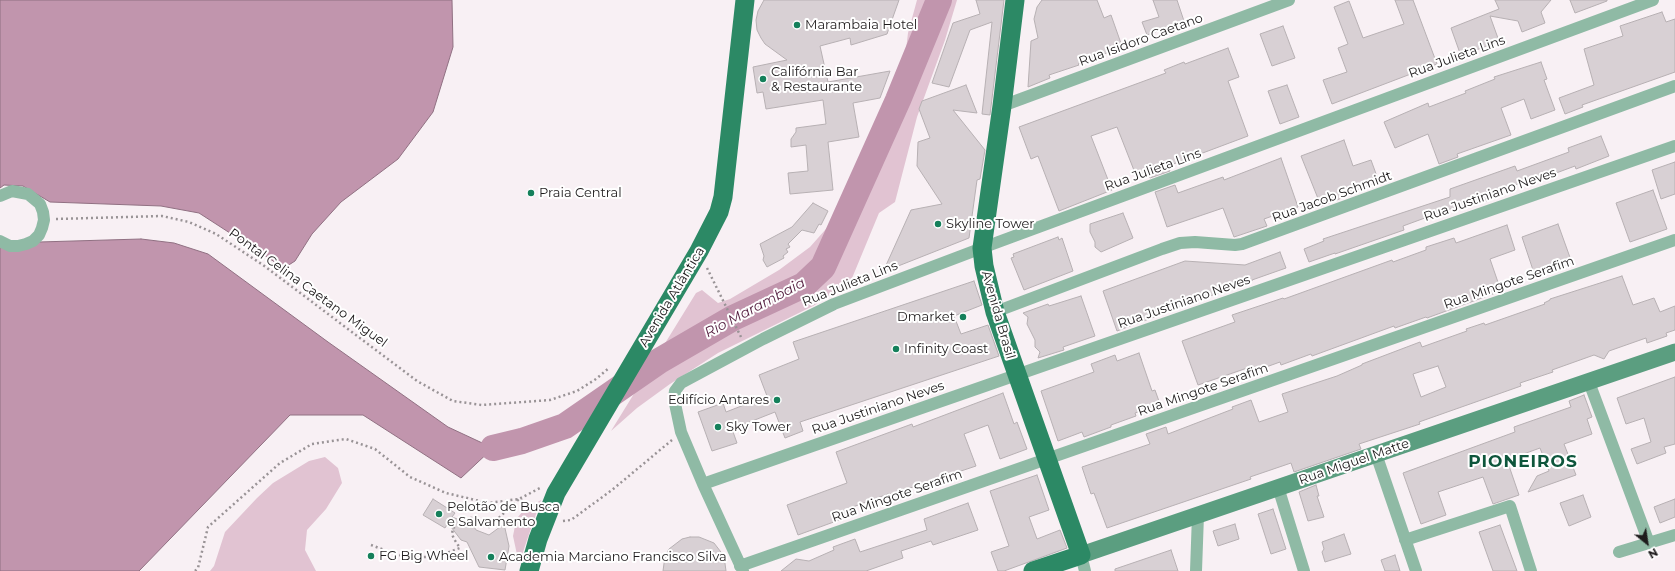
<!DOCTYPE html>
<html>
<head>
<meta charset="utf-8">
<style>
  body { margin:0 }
  #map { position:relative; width:1675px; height:571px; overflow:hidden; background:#f8f0f4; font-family:Montserrat,sans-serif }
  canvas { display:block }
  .north { position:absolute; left:1627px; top:523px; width:40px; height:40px; -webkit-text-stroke:3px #fff; paint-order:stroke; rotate:150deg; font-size:11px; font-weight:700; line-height:16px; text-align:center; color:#1e1b1c }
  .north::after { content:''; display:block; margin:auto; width:14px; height:18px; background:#1e1b1c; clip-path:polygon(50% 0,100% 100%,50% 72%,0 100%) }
</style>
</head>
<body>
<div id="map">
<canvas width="1675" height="571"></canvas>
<div class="north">N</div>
</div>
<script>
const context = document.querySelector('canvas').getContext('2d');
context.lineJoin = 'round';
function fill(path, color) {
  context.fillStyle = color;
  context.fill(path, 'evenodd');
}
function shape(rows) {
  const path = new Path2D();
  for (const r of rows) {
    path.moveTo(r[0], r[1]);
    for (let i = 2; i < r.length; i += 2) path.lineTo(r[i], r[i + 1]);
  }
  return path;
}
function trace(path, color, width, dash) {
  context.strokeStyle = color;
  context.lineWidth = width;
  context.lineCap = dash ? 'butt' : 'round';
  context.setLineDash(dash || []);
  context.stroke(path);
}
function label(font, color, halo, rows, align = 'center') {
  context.font = font + ' Montserrat,sans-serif';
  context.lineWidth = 4;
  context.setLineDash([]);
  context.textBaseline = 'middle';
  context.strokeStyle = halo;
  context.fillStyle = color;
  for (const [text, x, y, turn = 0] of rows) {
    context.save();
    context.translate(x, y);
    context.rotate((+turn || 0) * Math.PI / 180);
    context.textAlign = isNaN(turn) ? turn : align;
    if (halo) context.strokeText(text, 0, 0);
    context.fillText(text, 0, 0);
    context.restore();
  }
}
fill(shape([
  [917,0,957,0,945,40,917,117,895,202,879,213,850,283,813,306,718,353,670,384,637,408,611,431,696,293,702,290,718,303,730,299,779,270,810,247,833,221,852,197,869,154,878,125,904,66,908,33],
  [325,457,338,468,342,483,326,509,307,530,305,550,316,571,210,571,214,566,225,532,257,498,273,483,309,461],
  [541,500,527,540,519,564,513,536,515,526,518,517,523,511]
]), '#e1c3d2');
const water = shape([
  [0,0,452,0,453,47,433,112,398,159,341,202,312,234,295,261,284,268,199,213,161,206,50,202,23,186,4,185,0,188,0,0],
  [141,239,174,243,208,254,328,342,448,427,493,448,461,478,363,415,290,415,139,571,0,571,0,246,39,242,141,239]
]);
fill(water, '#c195ad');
trace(water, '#907082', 1);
trace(shape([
  [493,448,522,441,565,426,659,361,733,318,804,285,823,267,898,100,939,0]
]), '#c195ad', 26);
const building = shape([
  [764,0,899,0,887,34,851,45,850,38,820,46,828,82,890,71,880,98,853,103,859,137,828,142,833,190,790,194,788,173,808,171,806,145,791,147,791,139,796,132,796,128,826,124,823,100,766,109,763,92,757,93,753,67,787,60,765,44,761,38,757,30,756,20,758,11,764,0],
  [976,0,1004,0,990,115,982,114,992,22,970,30,949,87,932,83,953,23,980,14,976,0],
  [1042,0,1097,0,1104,18,1111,15,1123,49,1110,54,1109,52,1078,64,1079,65,1049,75,1050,78,1028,87,1031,41,1038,38,1034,19,1037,7,1042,0],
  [1153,0,1177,0,1184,21,1147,35,1142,22,1159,17,1153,0],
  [1395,0,1413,0,1437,64,1332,104,1323,80,1347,72,1338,48,1348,44,1334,7,1349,1,1363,38,1404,24,1395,0],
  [1495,0,1551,0,1541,12,1545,23,1522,32,1518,21,1490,16,1499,41,1461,56,1451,28,1499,9,1495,0],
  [1570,0,1607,0,1607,1,1575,13,1570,0],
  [1662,12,1666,22,1675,19,1675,72,1582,105,1583,107,1565,114,1559,98,1594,85,1584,49,1623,36,1620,26,1662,12],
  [1283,26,1295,58,1272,66,1260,34,1283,26],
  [1228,48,1239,77,1228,81,1248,136,1168,166,1170,171,1150,178,1148,174,1137,178,1117,127,1091,136,1112,190,1059,211,1038,156,1031,159,1019,127,1166,73,1164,70,1184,62,1185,64,1228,48],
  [1541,62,1547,79,1544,80,1555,110,1531,119,1524,99,1501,108,1511,135,1457,154,1458,157,1439,164,1428,134,1395,148,1384,122,1428,103,1429,107,1466,93,1465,91,1495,79,1494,77,1541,62],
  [966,85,977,113,953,110,985,150,980,179,977,180,969,238,883,272,911,210,942,204,917,166,918,142,930,138,919,109,922,101,966,85],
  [1287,85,1299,117,1280,124,1268,91,1287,85],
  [1601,136,1609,156,1576,169,1575,166,1524,185,1523,182,1496,192,1498,197,1486,201,1485,198,1444,211,1403,226,1404,230,1335,254,1335,253,1309,262,1304,249,1324,241,1323,239,1450,197,1450,189,1515,166,1517,171,1569,152,1568,148,1601,136],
  [1344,140,1353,166,1371,160,1379,182,1346,194,1347,196,1321,206,1301,156,1344,140],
  [1281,158,1298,207,1264,219,1267,226,1234,237,1223,208,1167,227,1155,192,1175,185,1178,193,1223,177,1224,180,1281,158],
  [1675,162,1675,194,1661,199,1652,170,1675,162],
  [1653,190,1667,229,1630,242,1616,203,1653,190],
  [813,203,828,211,821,225,819,224,814,233,802,230,788,244,790,247,786,249,788,252,783,256,784,258,767,267,763,260,764,256,760,244,792,227,813,203],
  [1123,213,1133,238,1101,252,1095,247,1095,242,1090,232,1090,224,1123,213],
  [1558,224,1572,263,1535,276,1522,237,1558,224],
  [1507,225,1515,250,1490,259,1501,291,1427,318,1426,317,1395,328,1394,326,1312,356,1311,354,1281,365,1280,362,1255,371,1253,366,1198,385,1182,341,1235,322,1232,315,1283,298,1284,299,1392,260,1393,262,1426,250,1426,247,1454,238,1456,243,1507,225],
  [1058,237,1059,240,1062,238,1073,271,1024,290,1011,258,1014,257,1013,254,1058,237],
  [1280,252,1286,268,1252,280,1252,281,1162,313,1162,314,1117,331,1103,291,1185,261,1245,265,1280,252],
  [1622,276,1633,305,1654,298,1660,312,1675,306,1675,330,1666,333,1667,336,1647,343,1646,338,1609,351,1604,359,1594,355,1552,370,1553,372,1520,383,1521,386,1419,422,1420,424,1359,444,1361,449,1294,472,1291,463,1250,477,1251,479,1107,528,1094,493,1091,494,1082,467,1150,444,1146,434,1166,427,1168,434,1233,409,1232,407,1251,400,1259,422,1288,412,1282,394,1337,376,1362,365,1362,364,1420,342,1422,347,1467,331,1466,329,1484,323,1485,325,1545,304,1544,303,1550,300,1550,299,1622,276],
  [1438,366,1446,387,1421,397,1413,374,1438,366],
  [974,281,982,305,954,316,961,334,988,325,999,356,800,422,803,431,785,438,775,412,732,429,737,443,712,451,698,412,723,403,726,412,767,396,759,375,799,359,793,342,974,281],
  [1081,296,1095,336,1063,347,1064,350,1038,358,1040,352,1035,347,1035,340,1027,324,1028,317,1023,313,1048,304,1049,306,1081,296],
  [1139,353,1152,391,1155,390,1160,404,1135,413,1136,416,1111,425,1111,427,1084,437,1082,432,1058,441,1041,391,1094,372,1091,364,1115,355,1117,361,1139,353],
  [1675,377,1675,444,1664,447,1666,453,1637,464,1631,449,1651,442,1644,418,1626,424,1617,398,1675,377],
  [1003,393,1014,424,1017,422,1027,449,1000,459,988,425,964,434,976,466,895,493,888,494,850,508,853,515,798,535,787,505,847,483,836,452,912,424,913,427,1003,393],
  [1584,395,1592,417,1587,419,1592,434,1564,444,1576,475,1528,492,1537,476,1549,471,1540,448,1507,460,1519,495,1493,504,1483,477,1438,492,1446,515,1421,524,1403,473,1515,432,1514,427,1571,407,1569,401,1584,395],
  [1037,475,1049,510,1029,517,1037,539,1060,530,1067,548,1004,571,998,571,991,552,1009,546,990,491,1037,475],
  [1316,485,1319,496,1317,496,1324,517,1308,521,1299,492,1316,485],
  [1583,495,1591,517,1569,526,1560,503,1583,495],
  [433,499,455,513,452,517,473,525,476,530,489,535,504,524,509,546,505,570,479,567,467,542,461,540,448,523,445,528,423,515,433,499],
  [1675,499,1675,517,1660,523,1654,507,1675,499],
  [968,503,978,530,933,545,931,541,901,551,903,558,866,571,781,571,796,559,809,561,834,550,833,547,855,539,860,552,927,530,924,519,968,503],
  [1273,509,1286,549,1271,554,1258,514,1273,509],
  [1235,524,1239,539,1218,546,1213,531,1235,524],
  [1500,525,1517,571,1493,571,1479,532,1500,525],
  [1344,534,1351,554,1325,562,1322,552,1324,549,1322,542,1344,534],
  [690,537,699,537,714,543,724,556,726,571,663,571,665,556,669,549,682,539,690,537],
  [1171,550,1178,571,1115,571,1115,569,1171,550],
  [1395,555,1400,571,1385,571,1381,560,1395,555]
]);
fill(building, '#d8d0d4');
trace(building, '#b7b0b3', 1);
trace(shape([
  [56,219,162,216,189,222,216,234,263,265,417,381,453,401,482,405,550,400,577,391,596,379,609,368],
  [707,268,741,337],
  [563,521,571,520,612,490,672,440],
  [371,545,395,554,412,558,438,556,460,548,454,539,452,534,453,528,469,518,476,518,489,527,519,499,533,508],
  [195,571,198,568,208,527,280,463,312,444,346,439,375,449,410,477,446,493,488,503,519,499,540,488]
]), '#999396', 2.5, [2, 3]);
trace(shape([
  [1002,106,1289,0],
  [0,196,12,191,28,194,40,204,43,212,44,220,42,228,39,235,33,241,26,244,18,246,10,246,0,241],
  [995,312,1162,249,1180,243,1195,242,1235,245,1242,244,1675,86],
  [1589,382,1649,543],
  [1376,454,1416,571],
  [703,484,1675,146],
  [1278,487,1304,571],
  [1405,540,1510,506,1531,571],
  [1619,552,1675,535],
  [1081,555,1085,571],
  [740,566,1675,240],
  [743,571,703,484,681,432,674,399,675,391,681,383,763,339,834,304,982,248,1653,0],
  [1196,571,1198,515]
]), '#8fbaa5', 12);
trace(shape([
  [1081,555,1675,352]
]), '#5b9e80', 17);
trace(shape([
  [1015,0,1002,106,982,248,984,266,995,312,1081,555,1033,571],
  [529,571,538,539,556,493,699,251,719,212,723,197,745,0]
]), '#2c8965', 19);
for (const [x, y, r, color] of [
  [797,25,4,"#15805b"],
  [763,79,4,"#15805b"],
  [531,193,4,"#15805b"],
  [938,224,4,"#15805b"],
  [963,317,4,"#15805b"],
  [896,349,4,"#15805b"],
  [777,400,4,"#15805b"],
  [718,427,4,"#15805b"],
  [439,514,4,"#15805b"],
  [371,556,4,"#15805b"],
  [491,557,4,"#15805b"]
]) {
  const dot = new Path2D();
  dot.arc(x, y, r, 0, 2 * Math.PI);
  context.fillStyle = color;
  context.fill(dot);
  trace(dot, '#fff', 1.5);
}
label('13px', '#1e1b1c', '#fff', [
  ["Marambaia Hotel",805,25],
  ["Califórnia Bar",771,72],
  ["& Restaurante",771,87],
  ["Praia Central",539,193],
  ["Skyline Tower",946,224],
  ["Dmarket",955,317,"right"],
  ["Infinity Coast",904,349],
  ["Edifício Antares",769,400,"right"],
  ["Sky Tower",726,427],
  ["Pelotão de Busca",447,507],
  ["e Salvamento",447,522],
  ["FG Big Wheel",379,556],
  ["Academia Marciano Francisco Silva",499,557]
], 'left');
label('13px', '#1e1b1c', '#fff', [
  ["Rua Isidoro Caetano",1141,40,-20],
  ["Rua Julieta Lins",1457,57,-20],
  ["Rua Julieta Lins",1153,170,-20],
  ["Rua Justiniano Neves",1490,195,-19],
  ["Rua Jacob Schmidt",1332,197,-20],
  ["Rua Mingote Serafim",1509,283,-19],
  ["Rua Julieta Lins",850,284,-22],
  ["Pontal Celina Caetano Miguel",308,288,36],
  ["Avenida Atlântica",672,297,-59],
  ["Rua Justiniano Neves",1184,302,-19],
  ["Avenida Brasil",998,315,74],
  ["Rua Mingote Serafim",1203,390,-19],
  ["Rua Justiniano Neves",878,408,-19],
  ["Rua Miguel Matte",1354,462,-19],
  ["Rua Mingote Serafim",897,496,-19]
]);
label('italic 14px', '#511a3c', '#fff', [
  ["Rio Marambaia",755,308,-28]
]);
context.letterSpacing = '1px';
label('bold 17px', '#0e563c', '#fff', [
  ["PIONEIROS",1523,462]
]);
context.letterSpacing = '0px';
</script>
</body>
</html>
